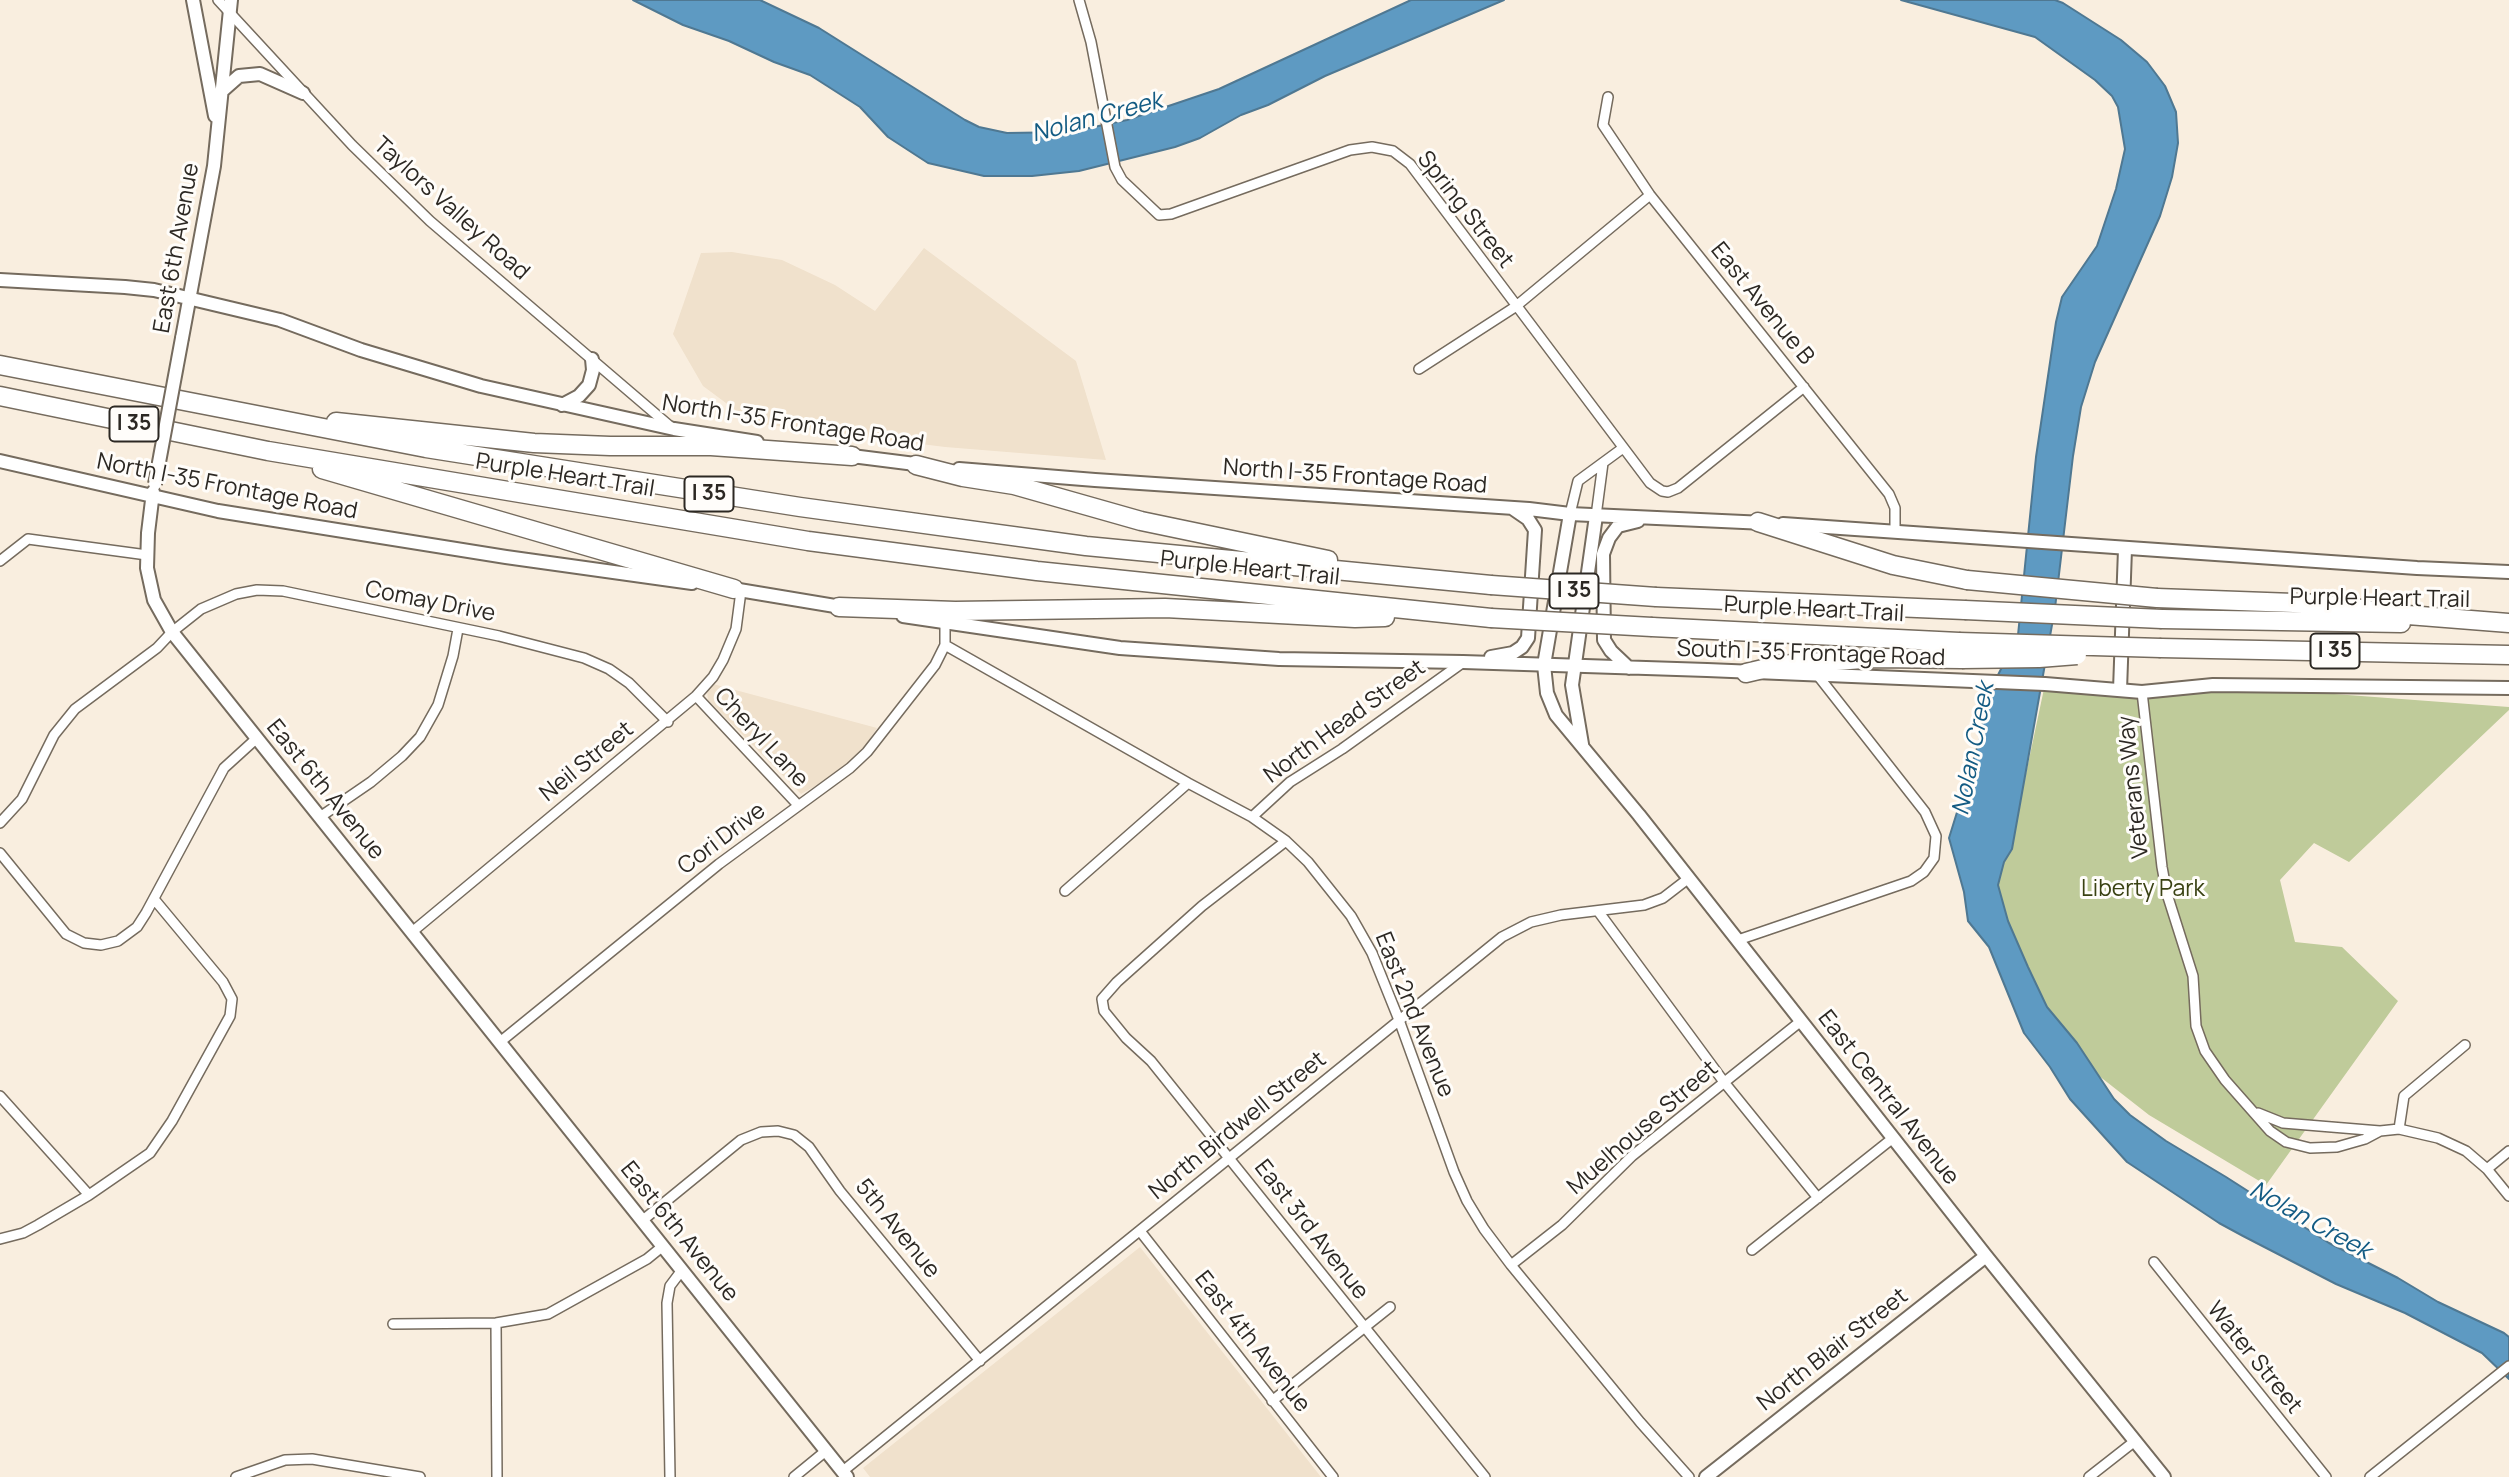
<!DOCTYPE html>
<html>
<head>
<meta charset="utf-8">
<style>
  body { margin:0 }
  canvas { display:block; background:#f9eedf }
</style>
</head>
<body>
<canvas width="2509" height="1477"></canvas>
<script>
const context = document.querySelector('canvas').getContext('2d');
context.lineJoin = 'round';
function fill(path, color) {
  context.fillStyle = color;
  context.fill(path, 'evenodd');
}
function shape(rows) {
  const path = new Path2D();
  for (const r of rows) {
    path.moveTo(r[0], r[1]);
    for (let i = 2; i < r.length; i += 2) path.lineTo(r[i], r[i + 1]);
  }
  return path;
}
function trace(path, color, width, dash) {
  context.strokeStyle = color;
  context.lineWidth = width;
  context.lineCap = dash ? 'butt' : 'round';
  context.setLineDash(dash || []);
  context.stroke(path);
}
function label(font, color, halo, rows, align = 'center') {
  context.font = font + ' Manrope,sans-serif';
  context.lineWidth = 6;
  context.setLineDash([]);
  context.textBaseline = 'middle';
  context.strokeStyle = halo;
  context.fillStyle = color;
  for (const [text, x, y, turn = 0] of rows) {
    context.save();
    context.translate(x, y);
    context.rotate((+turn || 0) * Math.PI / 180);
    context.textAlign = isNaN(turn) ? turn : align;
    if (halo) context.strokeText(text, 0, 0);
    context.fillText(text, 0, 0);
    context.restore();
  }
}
fill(shape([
  [924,248,1076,361,1106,460,945,447,753,423,703,386,673,334,701,253,732,252,782,260,835,285,875,311],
  [713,684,877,728,858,757,842,771,801,794,708,700,707,691],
  [1140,1247,1321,1477,870,1477,863,1468]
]), '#f0e1cc');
fill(shape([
  [2045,684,2142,692,2213,685,2509,707,2509,710,2349,862,2314,843,2280,880,2295,942,2342,947,2398,1001,2266,1185,2149,1115,2094,1072,2077,1043,2047,1007,2028,967,2008,921,1998,885,2004,862,2012,848,2013,835]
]), '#bfcb9a');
const water = shape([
  [633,0,760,0,819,28,965,120,979,127,1007,133,1070,132,1127,120,1219,89,1411,0,1504,0,1325,76,1268,105,1241,115,1200,138,1175,147,1079,171,1032,176,984,176,928,163,888,137,860,107,810,75,774,62,729,41,683,25,633,0],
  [1901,0,2055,0,2063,3,2121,40,2147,62,2165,86,2176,112,2178,143,2172,177,2160,216,2095,362,2081,407,2073,456,2055,608,2012,849,2004,862,1998,885,2008,921,2028,967,2047,1007,2077,1043,2114,1099,2130,1115,2166,1141,2226,1177,2329,1243,2398,1278,2438,1302,2504,1333,2509,1337,2509,1379,2482,1353,2405,1313,2336,1284,2243,1236,2219,1223,2127,1162,2070,1099,2050,1067,2024,1033,1989,947,1968,921,1964,892,1949,838,1981,735,1985,701,2018,635,2036,457,2056,322,2062,297,2097,246,2116,189,2125,149,2118,107,2112,96,2095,80,2035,37,1901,0]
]);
fill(water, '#5e9ac2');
trace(water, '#4f7892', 2);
const minor = shape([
  [218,0,352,145,430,221,672,428],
  [1079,0,1091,42,1115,167,1122,180,1159,215,1171,214,1350,150,1372,147,1393,151,1410,164,1650,483,1662,491,1668,492,1678,488,1804,387],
  [1608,97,1603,125,1650,195,1889,494,1895,508,1895,532],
  [1419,369,1515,307,1650,195],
  [1570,514,1578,481,1623,448],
  [1596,516,1603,463],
  [0,561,28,539,147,555],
  [945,645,1188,783,1252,817,1286,841,1308,862,1351,916,1372,953,1399,1020,1454,1172,1467,1201,1484,1229,1511,1265,1640,1422,1689,1477],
  [2142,692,2162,867,2167,894,2193,976,2196,1026,2205,1051,2225,1080,2270,1131,2286,1142,2310,1148,2337,1147,2365,1139,2380,1131],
  [696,696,798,805],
  [320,817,371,782,402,756,420,737,438,705,453,656,458,629],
  [1252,817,1290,782,1342,749,1462,663],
  [0,823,22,799,54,735,75,709,157,648,172,632,201,609,236,594,257,590,283,591,499,636,584,658,609,669,629,683,668,722],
  [1286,841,1202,906,1117,982,1102,999,1104,1011,1126,1038,1151,1061,1485,1477],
  [0,853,66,934,84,943,101,945,118,941,137,927,146,913,224,768,257,738],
  [1065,891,1188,783],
  [1598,911,1724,1082,1818,1198],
  [412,932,696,696,713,677,723,660,736,629,741,591],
  [1738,940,1911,881,1924,872,1934,858,1936,836,1925,812,1819,677],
  [500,1042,719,864,850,768,867,752,935,665,945,645,945,622],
  [0,1096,89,1195],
  [2258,1113,2283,1123,2380,1131,2399,1129,2438,1138,2466,1151,2487,1169,2509,1196],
  [2399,1129,2404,1096,2465,1045],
  [2487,1169,2509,1151],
  [643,1220,741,1140,761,1132,778,1131,794,1135,809,1147,840,1191,980,1361],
  [1140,1231,1333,1477],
  [0,1239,23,1233,38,1225,89,1195,150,1153,172,1121,230,1016,232,999,223,982,154,899],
  [1752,1250,1893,1138],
  [2154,1262,2326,1477],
  [1511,1265,1562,1225,1632,1156,1801,1021],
  [496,1323,497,1477],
  [393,1324,496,1323,548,1314,647,1259,663,1246],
  [1272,1401,1390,1307],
  [843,1471,1502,937,1531,922,1561,915,1644,905,1663,898,1689,878],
  [236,1477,285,1460,312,1459,420,1477],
  [670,1477,667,1303,670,1286,682,1270],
  [794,1477,827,1450],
  [2089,1477,2135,1441],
  [2370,1477,2509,1366]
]);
const tertiary = shape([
  [1570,514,1544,665,1547,693,1556,715,1639,815,1986,1256,2164,1477],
  [2120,690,2125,549],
  [1582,744,1572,685,1596,516],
  [1706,1477,1986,1256]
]);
const secondary = shape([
  [193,0,215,116],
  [222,91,239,76,260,74,303,93],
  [0,280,125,287,154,290,280,320,361,350,481,386,674,429,757,442],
  [182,338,214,166,231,0],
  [562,405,579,396,589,385,593,370,592,359],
  [844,455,923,465],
  [0,461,218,511,506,557,692,583],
  [959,469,1095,480,1529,509,1570,514,1765,523],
  [153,492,148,533,147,568,154,600,172,632,847,1477],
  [1783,524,2417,568,2509,572],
  [727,588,847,608],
  [903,616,1120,648,1279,659,1463,662,1707,670,2045,684,2142,692,2213,685,2509,688],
  [1491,657,1513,653,1522,647,1528,638,1535,530,1528,519,1512,508],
  [1629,668,1611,651,1604,640,1603,554,1609,538,1618,526,1638,521]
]);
const motorway = shape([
  [0,365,426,448,800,507,1086,546,1491,585],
  [0,396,268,451,808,541,1037,571,1491,618],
  [336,422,534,443,610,446,711,446,852,456],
  [916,465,963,477,1014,485,1141,521,1328,560],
  [322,469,734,589],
  [1758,522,1893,565,1967,580],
  [1656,597,1965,610],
  [2157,598,2321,604,2408,615,2509,623],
  [839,607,955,611,1165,608,1355,618,1385,617],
  [2162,619,2401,623],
  [1652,627,1959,642],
  [2161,648,2509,655],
  [1746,673,1780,665,1877,658,1962,659]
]);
trace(minor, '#756b5e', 12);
trace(tertiary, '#756b5e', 16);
trace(secondary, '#756b5e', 16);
trace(motorway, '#756b5e', 21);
trace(minor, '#fff', 9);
trace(tertiary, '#fff', 12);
trace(secondary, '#fff', 12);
trace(motorway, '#fff', 18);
const secondaryBridge = shape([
  [155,484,182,338]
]);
const motorwayBridge = shape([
  [1967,580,2157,598],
  [1491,585,1656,597],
  [1965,610,2162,619],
  [1491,618,1652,627],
  [1959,642,2161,648],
  [1962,659,2039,658,2077,655]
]);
trace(secondaryBridge, '#756b5e', 16, []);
trace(motorwayBridge, '#756b5e', 21, []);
trace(secondaryBridge, '#fff', 12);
trace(motorwayBridge, '#fff', 18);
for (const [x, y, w] of [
  [134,424,49],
  [709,494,49],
  [1574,591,49],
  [2335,651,49]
]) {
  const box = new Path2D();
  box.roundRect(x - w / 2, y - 17.5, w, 35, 5);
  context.fillStyle = '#fffdfa';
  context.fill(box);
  trace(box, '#2c2823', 2);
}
label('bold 21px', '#2c2823', null, [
  ["I 35",134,424],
  ["I 35",709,494],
  ["I 35",1574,591],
  ["I 35",2335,651]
]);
label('23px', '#2c2823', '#fffdfa', [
  ["Taylors Valley Road",451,209,42],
  ["Spring Street",1465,210,52],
  ["East 6th Avenue",177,248,-80],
  ["East Avenue B",1762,304,51],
  ["North I-35 Frontage Road",793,424,9],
  ["Purple Heart Trail",565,476,9],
  ["North I-35 Frontage Road",1355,477,4],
  ["North I-35 Frontage Road",227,487,11],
  ["Purple Heart Trail",1250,569,6],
  ["Purple Heart Trail",2380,599,1],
  ["Comay Drive",430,602,11],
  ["Purple Heart Trail",1814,610,3],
  ["South I-35 Frontage Road",1811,654,2],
  ["North Head Street",1345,722,-36],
  ["Cheryl Lane",761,738,47],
  ["Neil Street",587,762,-39],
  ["Veterans Way",2134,787,-96],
  ["East 6th Avenue",325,790,51],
  ["Cori Drive",722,839,-37],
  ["East 2nd Avenue",1414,1015,68],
  ["East Central Avenue",1888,1098,52],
  ["North Birdwell Street",1238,1126,-39],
  ["Muelhouse Street",1643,1128,-41],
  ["5th Avenue",897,1229,51],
  ["East 3rd Avenue",1311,1230,52],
  ["East 6th Avenue",679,1232,51],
  ["East 4th Avenue",1252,1342,52],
  ["North Blair Street",1833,1350,-38],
  ["Water Street",2254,1358,51]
]);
label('23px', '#3a4213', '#fffdfa', [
  ["Liberty Park",2143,890]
]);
label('italic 24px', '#135b83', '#fffdfa', [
  ["Nolan Creek",1097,118,-15],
  ["Nolan Creek",1974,749,-79],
  ["Nolan Creek",2310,1221,29]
]);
</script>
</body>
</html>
